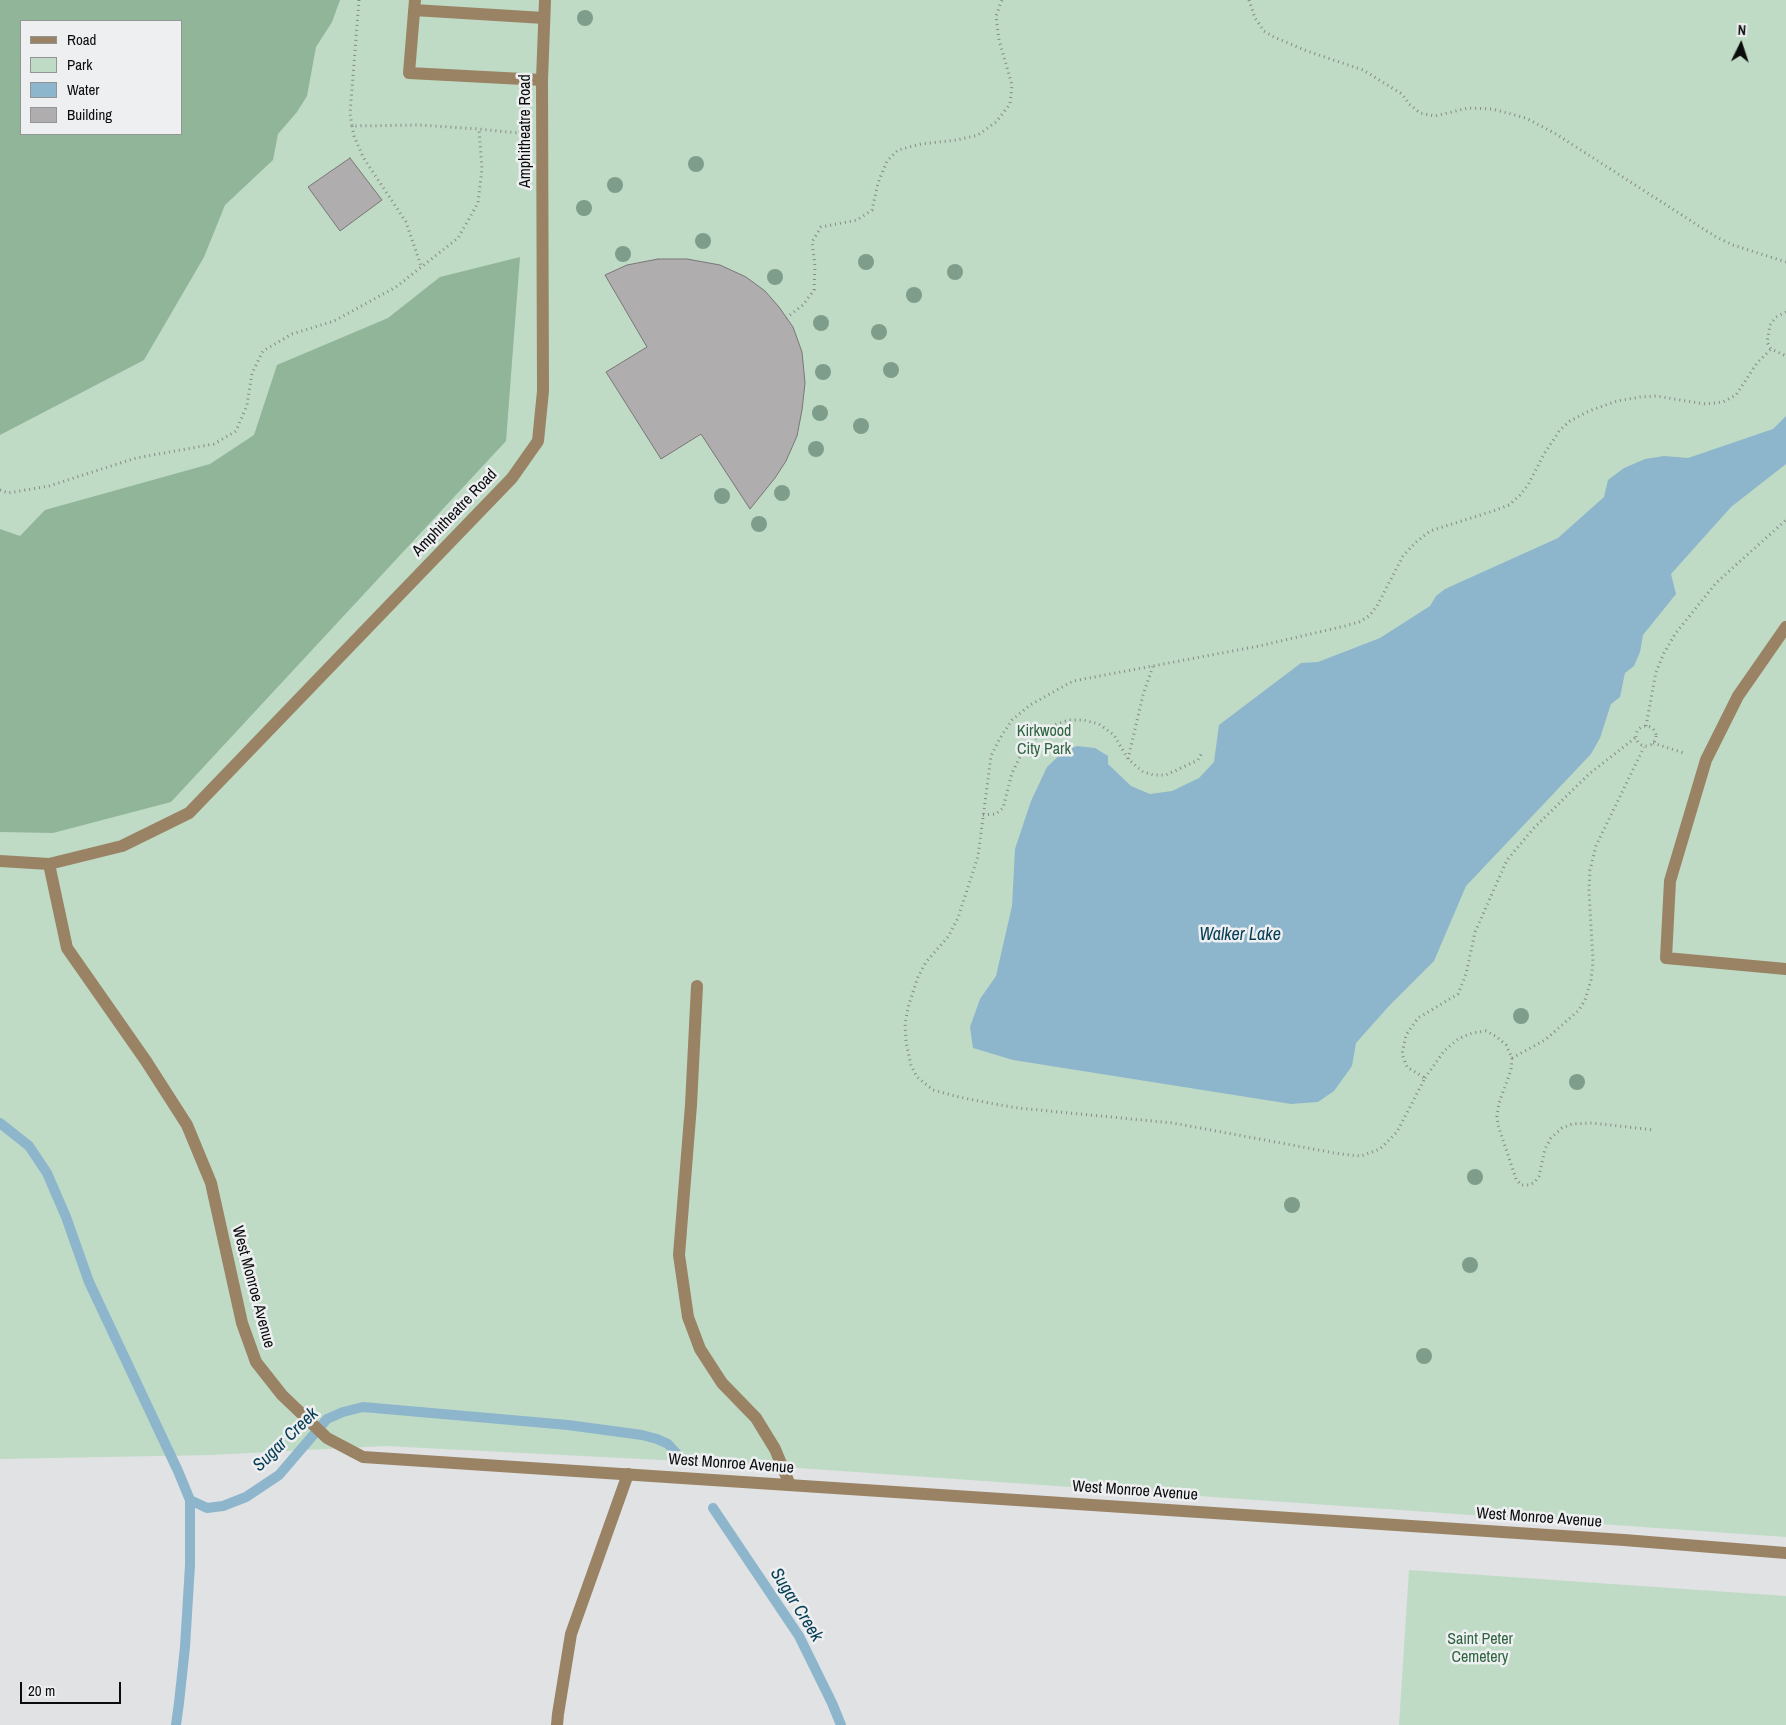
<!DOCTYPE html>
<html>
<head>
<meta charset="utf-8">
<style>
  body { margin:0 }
  #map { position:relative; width:1786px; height:1725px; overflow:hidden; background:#e0e2e4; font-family:"Archivo Narrow",sans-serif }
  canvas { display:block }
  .legend { position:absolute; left:20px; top:20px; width:162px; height:115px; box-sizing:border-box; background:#eeeff1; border:1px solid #939495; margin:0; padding:6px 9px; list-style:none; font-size:15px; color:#0b0c0c }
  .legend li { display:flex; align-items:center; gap:10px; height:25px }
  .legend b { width:25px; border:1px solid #939495 }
  .north { position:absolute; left:1716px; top:20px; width:50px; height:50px; -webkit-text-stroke:4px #eeeff1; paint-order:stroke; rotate:4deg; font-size:14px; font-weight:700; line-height:20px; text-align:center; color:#0b0c0c }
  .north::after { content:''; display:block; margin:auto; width:18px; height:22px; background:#0b0c0c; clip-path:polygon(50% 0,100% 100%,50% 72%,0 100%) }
  .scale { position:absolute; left:20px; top:1682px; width:101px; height:22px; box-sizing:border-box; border:2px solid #0b0c0c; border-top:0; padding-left:6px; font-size:15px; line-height:18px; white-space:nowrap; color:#0b0c0c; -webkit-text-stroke:4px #eeeff1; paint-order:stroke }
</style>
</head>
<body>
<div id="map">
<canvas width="1786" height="1725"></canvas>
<ul class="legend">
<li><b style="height:6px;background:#998364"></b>Road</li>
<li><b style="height:14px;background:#bfdbc5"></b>Park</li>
<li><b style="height:14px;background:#8db6cd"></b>Water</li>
<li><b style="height:14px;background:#afadad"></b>Building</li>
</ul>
<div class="north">N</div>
<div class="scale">20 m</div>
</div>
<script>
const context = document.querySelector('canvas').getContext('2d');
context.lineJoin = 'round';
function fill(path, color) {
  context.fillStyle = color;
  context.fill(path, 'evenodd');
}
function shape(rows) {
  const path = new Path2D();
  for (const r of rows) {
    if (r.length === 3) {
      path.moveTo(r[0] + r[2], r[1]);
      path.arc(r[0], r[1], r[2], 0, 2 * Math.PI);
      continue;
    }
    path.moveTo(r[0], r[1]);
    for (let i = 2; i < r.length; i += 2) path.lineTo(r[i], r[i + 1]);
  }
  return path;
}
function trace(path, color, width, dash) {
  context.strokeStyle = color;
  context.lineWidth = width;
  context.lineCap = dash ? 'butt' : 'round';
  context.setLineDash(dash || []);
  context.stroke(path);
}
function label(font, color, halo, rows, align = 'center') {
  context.font = font + ' "Archivo Narrow",sans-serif';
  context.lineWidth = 5;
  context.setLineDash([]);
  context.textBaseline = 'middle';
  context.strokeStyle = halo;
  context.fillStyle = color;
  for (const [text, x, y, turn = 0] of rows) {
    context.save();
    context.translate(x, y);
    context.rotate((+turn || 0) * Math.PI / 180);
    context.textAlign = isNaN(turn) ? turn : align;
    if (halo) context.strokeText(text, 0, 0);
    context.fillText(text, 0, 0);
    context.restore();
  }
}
fill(shape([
  [0,0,1786,0,1786,1537,741,1464,385,1446,211,1455,0,1459],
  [21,21,181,21,181,134,21,134],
  [1409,1570,1786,1596,1786,1725,1399,1725]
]), '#bfdbc5');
fill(shape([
  [0,0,340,0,332,22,316,47,307,96,297,112,278,134,273,160,225,205,204,257,144,360,0,435],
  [181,21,181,134,21,134,21,21],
  [520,257,506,441,171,802,53,833,0,832,0,529,20,536,45,510,210,464,254,435,277,365,388,318,440,277]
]), '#91b599');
fill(shape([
  [1786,416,1786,464,1731,507,1671,574,1676,594,1643,635,1640,652,1634,666,1625,673,1620,697,1611,704,1600,738,1591,754,1466,886,1434,961,1389,1006,1356,1043,1352,1066,1334,1091,1318,1102,1291,1104,1013,1060,973,1048,970,1027,980,999,996,976,1012,906,1015,849,1031,801,1047,767,1064,751,1077,746,1095,748,1108,756,1108,764,1131,786,1150,794,1172,791,1199,778,1214,762,1219,725,1301,663,1318,662,1380,638,1430,606,1436,596,1445,589,1558,538,1604,497,1608,480,1624,468,1645,459,1664,456,1688,458,1773,429]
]), '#8db6cd');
trace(shape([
  [0,1123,29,1146,47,1173,66,1217,89,1282,178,1471,190,1500,190,1565,185,1647,179,1703,176,1725],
  [190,1500,207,1508,223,1506,246,1497,279,1475,327,1419,343,1412,363,1407,568,1425,642,1435,657,1439,668,1444,678,1455],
  [713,1508,799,1636,832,1703,841,1725]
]), '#8db6cd', 10);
const building = shape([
  [350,158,382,200,340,231,308,187,350,158],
  [658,259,687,259,720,265,746,277,765,291,779,307,793,327,802,352,805,383,802,410,797,436,786,461,775,478,750,509,701,434,661,459,606,372,647,347,605,275,627,265,658,259]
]);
fill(building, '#afadad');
trace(building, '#7a7777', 1);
trace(shape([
  [359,0,350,114,352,126,419,125,479,129],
  [1249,0,1255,18,1264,31,1274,37,1307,51,1363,70,1402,94,1409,104,1420,113,1435,116,1468,108,1492,109,1526,118,1556,134,1716,237,1733,245,1786,262],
  [352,126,354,136,363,157,406,222,421,266],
  [1786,312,1776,317,1770,325,1767,342,1771,349,1786,356],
  [786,318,803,305,814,290,815,266,812,242,821,227,857,220,872,210,878,183,887,161,898,150,921,144,957,140,978,135,996,122,1010,104,1012,85,999,40,996,16,1002,0],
  [0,490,8,493,49,486,136,458,214,444,236,431,247,405,252,373,263,351,292,334,334,321,396,287,458,238,478,203,482,169,479,129,519,133],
  [1646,736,10],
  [1646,726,1656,672,1664,653,1675,634,1716,583,1786,520],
  [1635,738,1589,774,1534,828,1507,860,1475,932,1466,974,1458,994,1418,1018,1406,1035,1402,1054,1407,1067,1425,1078,1397,1132,1380,1149,1361,1156,1340,1154,1173,1123,1018,1108,989,1103,959,1097,933,1090,917,1077,911,1065,906,1042,905,1023,909,1004,918,977,926,962,948,937,958,918,978,856,991,756,1000,738,1012,720,1030,705,1073,681,1259,646,1345,626,1359,622,1369,616,1377,606,1403,556,1415,543,1430,531,1493,511,1509,505,1520,495,1528,485,1544,454,1560,430,1570,421,1589,411,1617,401,1640,397,1656,396,1705,404,1723,402,1736,395,1757,363,1771,349],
  [1653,743,1684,753],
  [1128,759,1143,695,1153,666],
  [983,815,996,814,1003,808,1012,773,1022,753,1037,737,1054,725,1069,720,1083,720,1099,724,1114,735,1128,759,1143,772,1154,775,1166,775,1198,760,1203,751],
  [1512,1058,1545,1040,1579,1010,1585,1000,1591,980,1593,961,1589,891,1590,870,1596,846,1644,747],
  [1425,1078,1444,1051,1458,1039,1472,1033,1486,1031,1497,1037,1506,1045,1512,1058,1511,1070,1499,1103,1497,1116,1498,1125,1516,1179,1521,1185,1529,1185,1535,1182,1539,1176,1545,1149,1551,1138,1562,1128,1572,1124,1592,1123,1654,1130]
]), '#87898a', 3, [1, 4]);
trace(shape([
  [415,0,409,73,542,80],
  [414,10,544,18],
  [697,986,691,1105,679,1255,688,1317,700,1349,722,1383,756,1418,775,1449,790,1485],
  [557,1725,558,1714,571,1634,628,1474]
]), '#998364', 12);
trace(shape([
  [1786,627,1738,696,1706,760,1670,881,1666,958,1786,969],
  [0,861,49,864,122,846,189,813,512,478,538,441,543,391,542,80,545,0],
  [49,864,67,948,146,1061,187,1125,211,1183,242,1323,256,1362,282,1395,327,1438,363,1457,1624,1540,1786,1553]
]), '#998364', 12);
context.fillStyle = '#7e9d8a';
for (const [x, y] of [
  [585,18],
  [696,164],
  [615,185],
  [584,208],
  [703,241],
  [623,254],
  [866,262],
  [955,272],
  [775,277],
  [914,295],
  [821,323],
  [879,332],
  [891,370],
  [823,372],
  [820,413],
  [861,426],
  [816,449],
  [782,493],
  [722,496],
  [759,524],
  [1521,1016],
  [1577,1082],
  [1475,1177],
  [1292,1205],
  [1470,1265],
  [1424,1356]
]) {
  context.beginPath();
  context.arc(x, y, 8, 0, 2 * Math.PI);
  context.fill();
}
label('16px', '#0b0c0c', '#eeeff1', [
  ["Amphitheatre Road",526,131,-90],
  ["Amphitheatre Road",455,513,-46],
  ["West Monroe Avenue",253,1287,75],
  ["West Monroe Avenue",731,1464,4],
  ["West Monroe Avenue",1135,1491,4],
  ["West Monroe Avenue",1539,1518,4]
]);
label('16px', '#2e6540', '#eeeff1', [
  ["Kirkwood",1044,732],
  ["City Park",1044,750],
  ["Saint Peter",1480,1640],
  ["Cemetery",1480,1658]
]);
label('italic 18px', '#053d55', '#eeeff1', [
  ["Walker Lake",1240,935],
  ["Sugar Creek",286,1440,-44],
  ["Sugar Creek",796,1605,58]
]);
</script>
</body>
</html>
